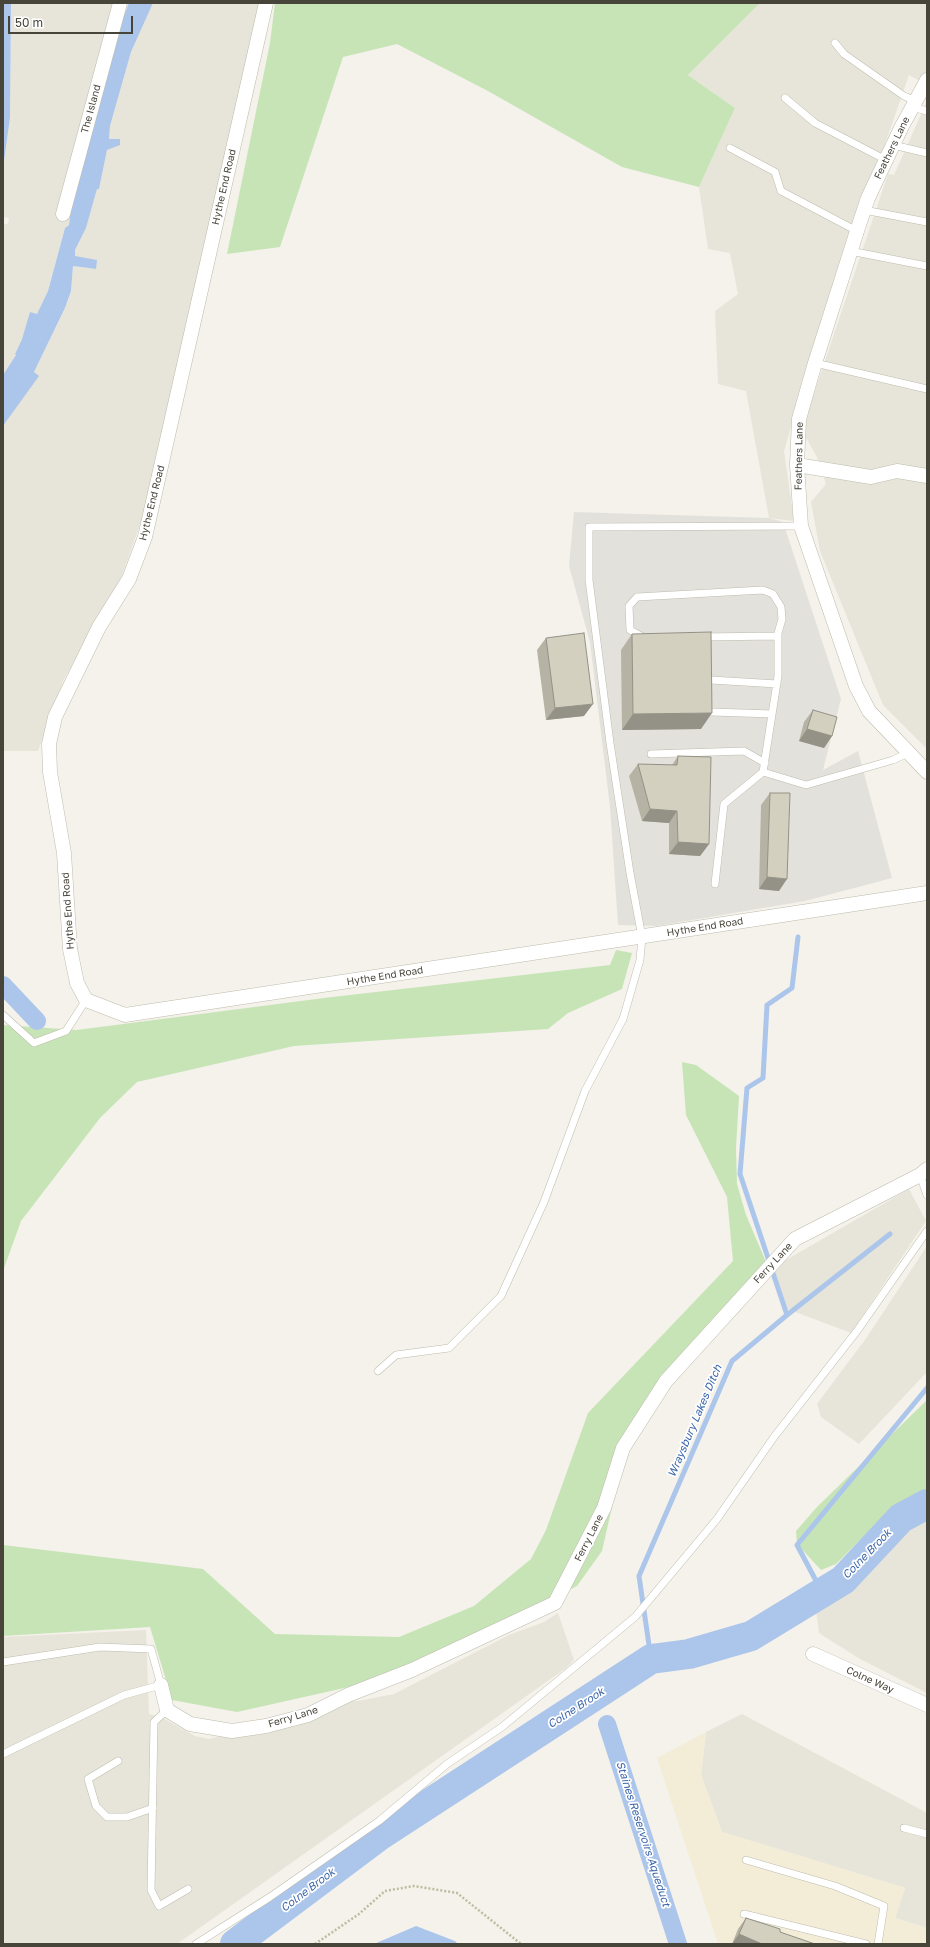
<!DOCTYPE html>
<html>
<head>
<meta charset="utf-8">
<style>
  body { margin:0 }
  #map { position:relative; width:930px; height:1947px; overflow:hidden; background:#f4f2ea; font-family:"Golos Text",sans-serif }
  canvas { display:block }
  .frame { position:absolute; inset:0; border:4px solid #474439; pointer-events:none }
  .scale { position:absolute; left:8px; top:16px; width:125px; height:18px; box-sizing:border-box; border:2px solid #474439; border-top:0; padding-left:5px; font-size:12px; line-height:14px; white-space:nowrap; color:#474439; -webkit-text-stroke:3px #fff; paint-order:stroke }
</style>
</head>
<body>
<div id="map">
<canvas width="930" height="1947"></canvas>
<div class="frame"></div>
<div class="scale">50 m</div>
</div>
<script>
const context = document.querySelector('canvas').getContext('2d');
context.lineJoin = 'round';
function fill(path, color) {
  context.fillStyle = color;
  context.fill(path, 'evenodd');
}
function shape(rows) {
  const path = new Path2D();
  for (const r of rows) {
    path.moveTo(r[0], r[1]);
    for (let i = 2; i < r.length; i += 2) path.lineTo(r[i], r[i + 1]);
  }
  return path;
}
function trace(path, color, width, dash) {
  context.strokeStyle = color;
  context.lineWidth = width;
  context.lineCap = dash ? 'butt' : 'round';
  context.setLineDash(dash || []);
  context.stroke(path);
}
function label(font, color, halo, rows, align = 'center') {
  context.font = font + ' "Golos Text",sans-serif';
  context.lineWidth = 3.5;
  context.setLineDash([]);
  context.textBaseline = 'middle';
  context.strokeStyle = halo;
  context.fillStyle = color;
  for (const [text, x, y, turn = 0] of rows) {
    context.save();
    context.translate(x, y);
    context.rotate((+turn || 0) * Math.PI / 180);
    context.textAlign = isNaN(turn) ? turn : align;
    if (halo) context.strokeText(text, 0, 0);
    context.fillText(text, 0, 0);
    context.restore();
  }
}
fill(shape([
  [11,3,129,3,121,23,72,199,69,225,65,228,48,291,37,314,30,313,22,339,15,353,16,355,3,375,3,224,8,224,9,218,3,217,3,168,10,118],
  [153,3,259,3,149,500,118,586,64,679,38,751,3,751,3,426,38,376,34,372,65,309,71,291,73,266,96,269,74,256,75,250,86,228,97,189,99,189,109,140,110,126,131,52],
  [760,3,927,3,927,85,909,75,885,144,851,228,784,451,794,521,769,518,746,391,718,384,715,311,738,294,730,253,708,249,699,187,735,108,688,75],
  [927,101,927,749,883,705,820,551,811,502,826,484,817,457,805,436,806,417,888,174,894,175],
  [909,1189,926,1221,851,1333,785,1308,774,1267],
  [927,1246,927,1372,859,1444,821,1417,817,1404,867,1337],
  [927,1514,927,1693,860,1659,819,1633,816,1610,835,1600,877,1548,889,1545,908,1528],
  [558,1613,574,1660,566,1668,177,1944,3,1944,3,1637,146,1630,149,1714,161,1717,195,1736,209,1739,234,1733,258,1735,296,1724,328,1702,358,1701,394,1694,509,1635,544,1622],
  [742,1714,927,1813,927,1928,895,1918,905,1888,722,1832,701,1775,706,1732]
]), '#e7e5d9');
fill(shape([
  [706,1732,701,1775,722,1832,905,1888,895,1918,927,1928,927,1944,718,1944,657,1758]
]), '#f3edd7');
fill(shape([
  [574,512,769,518,783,522,841,699,823,770,858,751,892,878,805,901,657,926,618,925,610,807,590,642,569,566]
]), '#e3e1db');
fill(shape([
  [275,3,760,3,688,75,735,108,699,187,622,167,488,91,397,44,343,57,280,247,227,254,270,43],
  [616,950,632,953,622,989,568,1013,548,1029,294,1046,137,1082,100,1118,21,1221,3,1271,3,1025,77,1030,324,998,610,965],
  [682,1062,696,1065,739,1096,736,1148,737,1184,746,1215,769,1269,752,1284,740,1311,678,1371,625,1450,602,1551,577,1586,437,1658,362,1684,237,1712,172,1700,150,1627,3,1636,3,1545,203,1569,275,1634,399,1637,474,1606,531,1559,546,1530,588,1413,733,1261,727,1197,686,1115],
  [927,1400,927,1492,866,1534,836,1564,821,1570,797,1544,796,1531,817,1507]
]), '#c7e4b7');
fill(shape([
  [3,3,11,3,10,118,3,168],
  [129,3,153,3,131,52,110,126,109,139,120,139,120,145,107,150,99,189,97,189,86,228,75,250,75,256,97,260,96,269,73,266,71,291,65,308,34,372,39,376,3,426,3,375,16,355,15,354,22,339,30,312,37,314,48,291,65,228,69,225,72,199,121,23],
  [416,1926,455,1941,458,1944,374,1944]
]), '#acc5eb');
trace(shape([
  [787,1315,740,1174,747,1088,763,1078,767,1005,792,988,798,937],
  [822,1592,797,1545,927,1388],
  [651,1659,639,1576,732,1361,787,1315,890,1234]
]), '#acc5eb', 5);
trace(shape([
  [3,985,37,1021],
  [607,1724,678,1944]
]), '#acc5eb', 18);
trace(shape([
  [235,1944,379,1836,651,1659,689,1654,751,1636,843,1580,901,1518,927,1504]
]), '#acc5eb', 30);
const lane = shape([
  [835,43,844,54,904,96,916,101],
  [785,98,815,123,886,160],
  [912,107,927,111],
  [893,145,927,153],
  [730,148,775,172,781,191,857,231],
  [864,210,927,222],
  [850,251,927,266],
  [815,363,927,389],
  [643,637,630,630,629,606,637,597,763,590,773,594,781,607,782,619,778,633,778,676,763,772,806,785,893,760,908,753],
  [702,637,778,636],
  [711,680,777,684],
  [712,712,772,714],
  [651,754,744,751,765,763],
  [715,884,724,804,763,772],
  [3,1015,34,1043,66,1031,86,1000],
  [920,1175,927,1195],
  [378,1371,396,1355,449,1348,501,1296,544,1202,585,1091,623,1019,640,960,642,937,630,873,610,743,589,580,589,527,801,526],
  [3,1662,100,1647,151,1649,161,1685,124,1695,3,1754],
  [167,1710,154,1722,151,1890,159,1906,188,1889],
  [118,1761,88,1779,96,1806,107,1817,127,1817,153,1808],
  [904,1828,927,1834],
  [746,1860,835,1886,884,1906,878,1944],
  [744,1914,866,1944],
  [196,1944,270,1897,379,1821,447,1764,502,1727,635,1617,717,1519,774,1437,857,1331,927,1231]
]);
const street = shape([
  [266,3,145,537,129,579,99,627,55,717,49,744,50,772,64,853,70,949,77,983,86,1000,125,1015,927,893],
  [927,80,901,128,868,198,857,231,815,363,799,419,797,465,801,526,856,686,869,711,927,772],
  [63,214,120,3],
  [797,465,871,477,897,471,927,476],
  [813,1654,927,1705],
  [161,1685,167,1710,190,1724,232,1731,266,1726,308,1715,348,1695,412,1670,555,1603,604,1508,623,1448,666,1381,795,1239,920,1175,927,1169]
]);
trace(lane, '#bebcad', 8);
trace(street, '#bebcad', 15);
trace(shape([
  [315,1944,359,1914,385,1891,414,1886,457,1893,521,1944]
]), '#bfbaa0', 2.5, [2, 2]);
trace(lane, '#fff', 7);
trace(street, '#fff', 14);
fill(shape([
  [632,634,701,729,622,730,621,650],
  [546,638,584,716,546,720,537,650],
  [813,710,832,736,824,748,799,741,804,722],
  [678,756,709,844,700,856,669,854,669,823,642,821,629,776,638,764,672,765],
  [770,793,779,891,759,889,761,805],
  [746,1918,780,1932,815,1944,732,1944,738,1929]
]), '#b6b3a5');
fill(shape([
  [593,704,584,716,546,720,555,708],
  [712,713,701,729,622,730,633,714],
  [807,729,832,736,824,748,799,741],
  [650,809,677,811,669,823,642,821],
  [678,842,709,844,700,856,669,854],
  [767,877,787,879,779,891,759,889],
  [739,1934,762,1944,732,1944]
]), '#949286');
const building = shape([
  [711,632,712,713,633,714,632,634,711,632],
  [584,633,593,704,555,708,546,638,584,633],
  [813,710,837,717,832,736,807,729,813,710],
  [678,756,711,757,709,844,678,842,677,811,650,809,638,764,677,765,678,756],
  [770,793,790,793,787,879,767,877,770,793],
  [746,1918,780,1929,780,1932,815,1944,762,1944,739,1934,746,1918]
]);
fill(building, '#d4d0c0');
trace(building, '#949286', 1);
label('10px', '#474439', '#fff', [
  ["The Island",91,109,-75],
  ["Feathers Lane",892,148,-64],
  ["Hythe End Road",224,187,-77],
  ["Feathers Lane",799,456,-89],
  ["Hythe End Road",152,503,-76],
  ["Hythe End Road",68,911,-94],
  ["Hythe End Road",705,927,-9],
  ["Hythe End Road",385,976,-9],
  ["Ferry Lane",773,1263,-47],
  ["Ferry Lane",589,1538,-63],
  ["Colne Way",870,1680,24],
  ["Ferry Lane",293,1717,-17]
]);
label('italic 11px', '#3b66aa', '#fff', [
  ["Wraysbury Lakes Ditch",695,1421,-67],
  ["Colne Brook",867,1554,-46],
  ["Colne Brook",576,1708,-33],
  ["Staines Reservoirs Aqueduct",643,1834,72],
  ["Colne Brook",308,1890,-37]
]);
</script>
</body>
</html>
